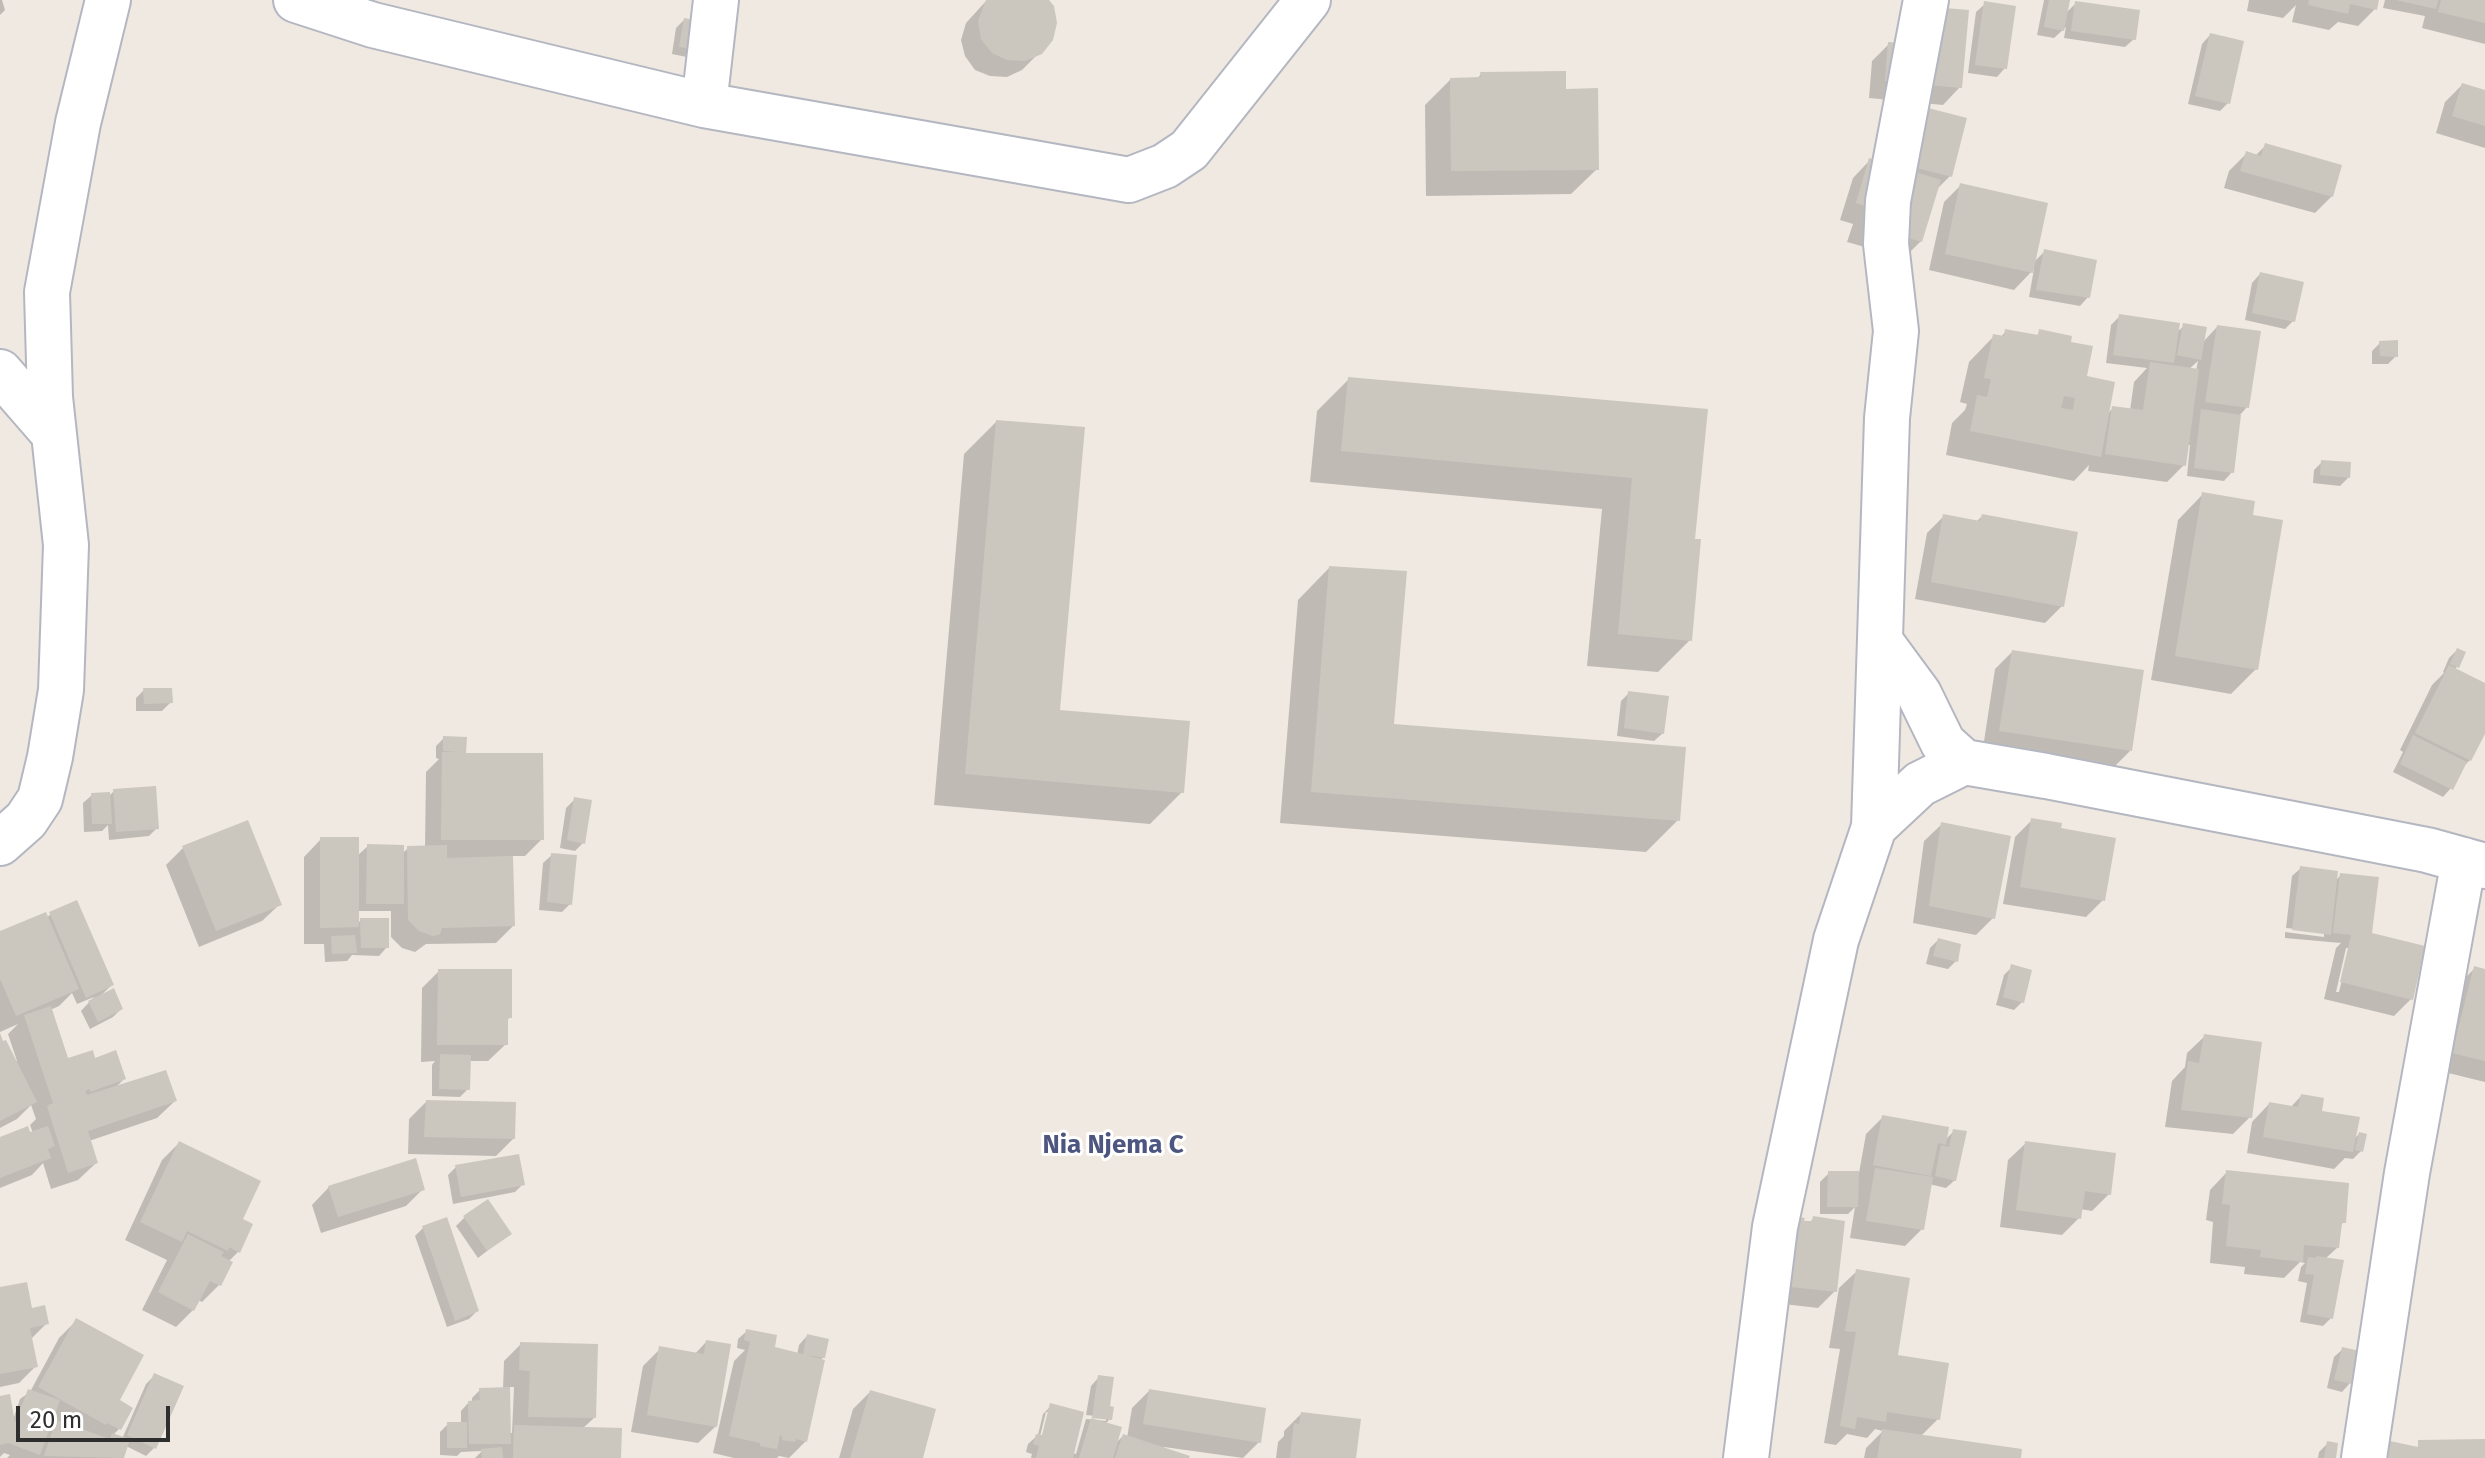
<!DOCTYPE html>
<html>
<head>
<meta charset="utf-8">
<style>
  body { margin:0 }
  #map { position:relative; width:2485px; height:1458px; overflow:hidden; background:#efe9e1; font-family:"Fira Sans",sans-serif }
  canvas { display:block }
  .scale { position:absolute; left:16px; top:1406px; width:154px; height:36px; box-sizing:border-box; border:4px solid #2e2e2e; border-top:0; padding-left:10px; font-size:24px; line-height:28px; white-space:nowrap; color:#2e2e2e; -webkit-text-stroke:6px #fff; paint-order:stroke }
</style>
</head>
<body>
<div id="map">
<canvas width="2485" height="1458"></canvas>
<div class="scale">20 m</div>
</div>
<script>
const context = document.querySelector('canvas').getContext('2d');
context.lineJoin = 'round';
function fill(path, color) {
  context.fillStyle = color;
  context.fill(path, 'evenodd');
}
function shape(rows) {
  const path = new Path2D();
  for (const r of rows) {
    path.moveTo(r[0], r[1]);
    for (let i = 2; i < r.length; i += 2) path.lineTo(r[i], r[i + 1]);
  }
  return path;
}
function trace(path, color, width, dash) {
  context.strokeStyle = color;
  context.lineWidth = width;
  context.lineCap = dash ? 'butt' : 'round';
  context.setLineDash(dash || []);
  context.stroke(path);
}
function label(font, color, halo, rows, align = 'center') {
  context.font = font + ' "Fira Sans",sans-serif';
  context.lineWidth = 6;
  context.setLineDash([]);
  context.textBaseline = 'middle';
  context.strokeStyle = halo;
  context.fillStyle = color;
  for (const [text, x, y, turn = 0] of rows) {
    context.save();
    context.translate(x, y);
    context.rotate((+turn || 0) * Math.PI / 180);
    context.textAlign = isNaN(turn) ? turn : align;
    if (halo) context.strokeText(text, 0, 0);
    context.fillText(text, 0, 0);
    context.restore();
  }
}
fill(shape([
  [0,0,2,0,5,10,0,15],
  [987,0,1047,0,1040,52,1022,70,1007,77,990,76,975,70,965,56,961,40,966,23],
  [2044,0,2068,0,2066,13,2076,3,2134,39,2125,47,2064,38,2066,27,2054,38,2037,35],
  [2249,0,2377,0,2375,9,2358,26,2338,22,2329,30,2292,22,2296,5,2283,18,2247,11],
  [2385,0,2485,0,2485,44,2422,28,2425,16,2383,8],
  [1985,4,2005,68,1997,77,1968,73,1976,12],
  [684,20,697,59,672,54,676,28],
  [2210,35,2228,103,2220,111,2188,104,2202,44],
  [1889,44,1960,87,1943,105,1869,98,1872,61],
  [1481,74,1597,169,1571,194,1426,196,1425,105,1450,80,1476,80],
  [2462,85,2485,92,2485,148,2436,133,2445,102],
  [1965,120,1950,176,1936,190,1921,241,1904,258,1847,242,1853,224,1840,220,1853,178,1870,160,1878,163],
  [2266,145,2332,196,2315,213,2224,188,2229,171,2246,154,2255,156],
  [1961,185,2033,263,2044,252,2088,297,2080,306,2029,297,2034,269,2014,290,1929,270,1944,202],
  [2260,274,2293,321,2285,329,2245,320,2252,283],
  [2119,317,2176,333,2184,326,2203,342,2217,327,2247,407,2239,416,2232,472,2224,481,2187,476,2190,445,2187,445,2184,465,2167,482,2088,471,2089,465,2074,481,1946,455,1952,423,1965,410,1967,404,1960,402,1969,362,1994,336,2000,338,2006,331,2035,337,2040,332,2068,343,2084,377,2107,414,2113,408,2130,411,2134,382,2147,368,2106,363,2111,325],
  [2198,361,2196,371,2188,370],
  [2380,343,2396,356,2388,364,2372,364,2372,351],
  [1349,379,1705,411,1693,541,1690,640,1658,672,1587,666,1602,509,1310,482,1317,411],
  [996,422,1058,712,1182,792,1150,824,934,805,964,454],
  [2322,462,2348,478,2340,486,2313,483,2314,470],
  [2203,494,2250,517,2256,669,2231,694,2151,680,2178,520],
  [1944,516,1976,522,1982,516,2062,606,2045,623,1915,599,1927,533],
  [1329,568,1392,726,1678,820,1646,852,1280,823,1298,600],
  [2457,650,2457,667,2454,670,2485,686,2485,730,2470,760,2462,768,2451,788,2443,797,2393,772,2403,752,2400,750,2432,685,2444,673,2443,672,2449,658],
  [2012,652,2130,751,2113,768,1983,748,1995,669],
  [144,690,170,703,162,711,136,711,136,698],
  [1629,693,1663,733,1654,741,1617,736,1621,701],
  [444,738,465,739,461,754,542,839,525,856,511,856,513,926,496,943,426,944,415,952,402,948,391,937,391,911,357,911,357,924,361,920,387,947,379,956,352,955,347,961,325,962,324,944,304,944,304,857,321,839,357,856,368,846,402,854,408,848,425,847,426,772,439,759,436,758,436,746],
  [114,791,157,828,149,836,109,840,108,825,102,831,84,832,83,803,92,795,108,797],
  [575,799,583,843,575,851,560,848,566,808],
  [2032,820,2059,830,2103,900,2086,917,2003,904,2015,837],
  [1942,824,1993,918,1976,935,1913,923,1924,841],
  [183,848,280,904,262,921,199,947,166,865],
  [552,855,570,904,562,912,539,910,543,863],
  [2301,868,2335,881,2341,875,2369,934,2411,999,2394,1016,2324,999,2336,948,2341,943,2285,938,2285,932,2324,937,2324,932,2286,928,2292,876],
  [2346,948,2350,948,2339,992,2336,992],
  [51,914,112,985,100,996,121,1009,113,1017,90,1029,81,1011,94,997,77,1004,72,993,59,1006,50,1010,67,1060,94,1060,124,1079,115,1088,175,1101,157,1118,89,1141,96,1163,78,1180,51,1189,43,1163,32,1175,0,1188,0,1139,33,1133,30,1125,36,1119,31,1105,17,1119,0,1128,0,1038,15,1062,17,1061,8,1034,18,1024,0,1032,0,933,46,918],
  [1938,940,1956,961,1948,969,1926,964,1930,948],
  [2012,967,2022,1002,2014,1010,1996,1005,2004,975],
  [2475,968,2485,971,2485,1082,2436,1070,2458,985],
  [439,971,510,1017,506,1022,506,1044,488,1061,469,1061,468,1089,460,1097,432,1096,432,1065,435,1061,421,1062,422,988],
  [2205,1036,2250,1117,2233,1134,2165,1127,2172,1081,2185,1067,2187,1053],
  [2301,1096,2353,1140,2359,1134,2361,1151,2353,1159,2345,1158,2334,1169,2247,1153,2252,1122,2269,1104,2290,1108],
  [426,1102,513,1139,496,1156,408,1154,409,1119],
  [1883,1117,1945,1140,1954,1131,1955,1180,1946,1188,1929,1184,1922,1229,1905,1246,1850,1238,1855,1207,1848,1214,1820,1214,1820,1182,1829,1173,1859,1173,1866,1134],
  [179,1143,240,1220,238,1252,228,1262,230,1263,219,1285,202,1302,198,1300,193,1310,176,1327,142,1310,167,1260,125,1240,162,1160],
  [2026,1143,2109,1194,2092,1211,2080,1209,2079,1218,2062,1235,2000,1227,2008,1160],
  [456,1167,523,1184,515,1192,453,1204,448,1175],
  [2227,1172,2344,1222,2339,1227,2338,1247,2325,1259,2331,1318,2323,1326,2300,1322,2307,1283,2298,1281,2301,1267,2305,1263,2300,1262,2284,1278,2244,1274,2245,1267,2210,1263,2213,1222,2206,1220,2210,1190],
  [329,1187,423,1189,406,1206,321,1233,312,1205],
  [464,1218,509,1234,478,1258,456,1226],
  [1814,1218,1835,1291,1818,1308,1775,1303,1783,1236,1800,1219,1802,1222,1809,1223],
  [423,1228,477,1311,469,1319,447,1327,415,1236],
  [1857,1271,1896,1357,1938,1419,1921,1436,2019,1458,1864,1458,1866,1448,1883,1431,1875,1429,1867,1438,1847,1434,1836,1445,1824,1443,1840,1349,1829,1348,1839,1288],
  [0,1289,47,1323,31,1339,36,1366,19,1383,0,1387],
  [76,1321,117,1400,130,1408,119,1429,113,1435,122,1439,146,1384,154,1376,155,1447,146,1456,126,1446,122,1458,7,1458,10,1455,4,1453,0,1457,0,1398,13,1420,20,1399,30,1392,59,1338],
  [50,1420,56,1423,46,1433],
  [747,1331,770,1348,797,1355,799,1345,807,1336,824,1357,820,1360,806,1441,789,1458,779,1456,777,1458,734,1458,713,1453,734,1361,745,1350,737,1348,738,1339],
  [706,1342,716,1426,698,1443,631,1432,643,1366,660,1349,694,1355],
  [521,1344,594,1418,582,1429,619,1458,475,1458,482,1451,461,1452,457,1456,440,1455,440,1432,448,1424,461,1424,461,1411,469,1402,472,1402,472,1398,480,1390,503,1389,504,1361],
  [508,1387,514,1387,512,1433,509,1433],
  [2343,1349,2363,1370,2355,1378,2352,1377,2350,1383,2342,1392,2327,1388,2334,1357],
  [1099,1377,1110,1419,1105,1424,1115,1444,1123,1436,1127,1438,1132,1408,1149,1391,1259,1442,1243,1458,1164,1447,1163,1449,1187,1458,1031,1458,1032,1454,1026,1452,1028,1444,1038,1435,1043,1414,1051,1406,1072,1453,1076,1454,1086,1419,1106,1421,1106,1417,1086,1415,1091,1386],
  [1046,1412,1050,1412,1042,1445,1038,1444],
  [870,1392,920,1458,839,1458,853,1409],
  [1301,1414,1354,1458,1276,1458,1278,1442,1284,1436,1284,1431],
  [2328,1443,2334,1458,2318,1458,2319,1452]
]), '#0003');
fill(shape([
  [986,0,1049,0,1054,6,1057,23,1053,40,1042,54,1025,61,1007,60,992,53,981,39,978,21],
  [2049,0,2070,0,2064,31,2044,27],
  [2309,0,2379,0,2377,10,2350,4,2348,14,2308,5],
  [2396,0,2438,0,2436,9],
  [2441,0,2485,0,2485,23,2438,12],
  [1984,1,2016,6,2007,69,1975,65],
  [2075,1,2140,10,2136,40,2071,31],
  [1932,7,1969,10,1962,88,1885,81,1888,42,1929,45],
  [684,18,711,23,707,51,679,47],
  [2210,33,2244,41,2230,104,2195,96],
  [1566,71,1566,89,1598,88,1599,170,1451,171,1450,78,1481,77,1480,72],
  [2462,83,2485,90,2485,126,2452,116],
  [1905,102,1967,118,1952,177,1890,161],
  [2265,143,2342,165,2333,197,2240,171,2246,151,2261,156],
  [1869,158,1941,180,1922,242,1863,225,1869,207,1856,203],
  [1960,183,2048,203,2033,273,1945,254],
  [2044,249,2097,260,2090,298,2036,290],
  [2260,272,2304,282,2295,322,2252,313],
  [2119,314,2180,323,2174,363,2113,355],
  [2183,323,2207,327,2201,360,2177,355],
  [2217,325,2261,331,2249,408,2205,402],
  [2005,329,2038,335,2039,329,2072,336,2071,342,2093,346,2087,376,2115,382,2101,457,1970,431,1977,395,1987,397,1991,379,1984,378,1993,334,2004,336],
  [2064,396,2075,398,2073,410,2061,408],
  [2398,340,2398,357,2380,356,2379,341],
  [2150,362,2199,369,2186,466,2105,454,2112,406,2143,410],
  [1348,377,1708,409,1695,539,1701,539,1692,641,1618,634,1632,478,1341,451],
  [2201,409,2241,415,2234,473,2194,468],
  [996,420,1085,427,1060,710,1190,721,1184,793,965,774],
  [2321,460,2351,462,2350,478,2320,475],
  [2202,492,2255,501,2253,515,2283,520,2258,670,2175,656],
  [1943,514,1980,521,1982,514,2078,532,2064,607,1931,582],
  [1329,566,1407,571,1394,724,1686,747,1680,821,1311,792],
  [2457,648,2466,652,2459,668,2450,664],
  [2012,650,2144,670,2132,751,1999,731],
  [2449,665,2485,683,2485,734,2471,761,2415,733],
  [143,688,172,688,173,703,144,704],
  [1628,691,1669,696,1664,734,1624,728],
  [2413,735,2467,762,2453,790,2400,764],
  [443,736,467,737,466,753,543,753,544,840,441,840,442,752,460,752,443,751],
  [156,786,159,829,116,832,113,789],
  [110,792,112,824,92,824,91,793],
  [574,797,592,800,585,844,567,840],
  [2031,818,2062,823,2061,828,2116,838,2105,901,2020,887],
  [248,820,282,905,216,931,182,846],
  [1941,822,2011,836,1995,919,1929,906],
  [320,837,359,837,359,927,320,928],
  [367,844,404,845,404,904,366,904],
  [447,845,447,858,513,856,515,926,442,928,440,934,433,936,419,931,408,920,407,846],
  [551,853,577,855,572,905,547,902],
  [2300,866,2338,871,2331,935,2292,930],
  [2340,873,2379,877,2372,933,2425,946,2413,1000,2340,982,2351,935,2333,933],
  [77,900,114,985,86,998,49,912],
  [46,912,79,989,16,1016,0,979,0,931],
  [360,918,389,918,389,948,361,948],
  [355,935,357,953,332,954,331,936],
  [1938,938,1961,944,1958,962,1933,956],
  [2011,964,2032,970,2024,1003,2003,997],
  [2474,966,2485,969,2485,1061,2452,1053],
  [438,969,512,969,512,1018,508,1018,508,1045,437,1045],
  [114,988,123,1009,98,1022,88,1001],
  [51,1006,68,1058,93,1050,95,1058,116,1050,126,1079,90,1092,90,1089,85,1091,87,1095,166,1070,177,1101,88,1131,98,1163,68,1173,47,1106,53,1103,24,1015],
  [0,1033,3,1041,6,1040,37,1102,0,1121],
  [2204,1034,2262,1042,2252,1118,2181,1110,2188,1061,2199,1063],
  [440,1054,471,1055,470,1090,439,1089],
  [2301,1094,2324,1098,2322,1111,2360,1117,2353,1152,2263,1137,2269,1102,2298,1107],
  [426,1100,516,1102,515,1139,424,1137],
  [1882,1115,1949,1127,1946,1145,1938,1143,1931,1176,1873,1165],
  [28,1126,30,1132,48,1126,55,1146,48,1149,51,1158,0,1178,0,1137],
  [1953,1129,1967,1131,1956,1181,1935,1176,1941,1145,1949,1147],
  [2359,1132,2367,1134,2363,1152,2355,1150],
  [179,1141,261,1181,243,1219,253,1224,240,1253,229,1247,228,1251,187,1231,182,1242,140,1222],
  [2025,1141,2116,1153,2111,1195,2085,1191,2081,1219,2016,1210],
  [519,1154,525,1185,461,1197,455,1165],
  [416,1158,425,1190,338,1217,328,1186],
  [1875,1168,1933,1177,1924,1230,1866,1221],
  [2226,1170,2349,1183,2346,1223,2342,1223,2339,1248,2304,1245,2303,1262,2260,1257,2261,1250,2226,1246,2230,1205,2222,1204],
  [1828,1171,1859,1171,1858,1207,1827,1207],
  [488,1199,512,1234,487,1251,463,1216],
  [1813,1216,1845,1221,1837,1292,1791,1287,1799,1217,1805,1218,1804,1221,1812,1221],
  [447,1217,479,1311,455,1321,422,1226],
  [188,1234,224,1252,221,1256,233,1262,221,1286,210,1281,194,1311,158,1292],
  [2316,1256,2344,1260,2333,1319,2307,1314,2314,1275,2305,1274,2308,1257,2316,1258],
  [1856,1269,1910,1278,1898,1355,1949,1363,1940,1420,1887,1412,1886,1422,1857,1417,1855,1429,1840,1426,1856,1332,1845,1331],
  [27,1282,32,1308,45,1305,49,1324,30,1328,38,1367,0,1374,0,1287],
  [76,1318,144,1355,120,1400,133,1408,121,1430,107,1423,106,1425,38,1387],
  [746,1329,777,1335,775,1347,803,1354,807,1334,829,1339,825,1358,806,1355,825,1360,807,1442,796,1439,795,1442,782,1440,782,1436,780,1435,777,1449,760,1446,760,1443,729,1436,750,1342,744,1340],
  [706,1340,731,1344,717,1427,647,1415,659,1346,704,1354],
  [520,1342,598,1344,596,1418,528,1417,530,1371,519,1370],
  [2342,1347,2369,1353,2356,1369,2352,1384,2334,1380],
  [154,1373,184,1386,156,1449,127,1435],
  [1098,1375,1114,1377,1110,1406,1114,1407,1112,1420,1092,1418],
  [510,1387,511,1444,469,1444,468,1401,480,1400,479,1388],
  [28,1389,60,1400,40,1455,8,1443,0,1445,0,1396,10,1394,15,1423],
  [1149,1389,1266,1408,1261,1443,1143,1424],
  [870,1390,936,1409,923,1458,850,1458],
  [1050,1403,1084,1412,1073,1458,1036,1458,1039,1446,1033,1444,1036,1434,1042,1435],
  [1301,1412,1361,1419,1356,1458,1290,1458,1294,1423,1299,1424],
  [1091,1418,1122,1427,1113,1458,1079,1458],
  [56,1420,110,1439,112,1433,130,1439,124,1458,44,1456],
  [447,1422,467,1422,467,1448,447,1448],
  [514,1425,622,1428,621,1458,513,1458],
  [1882,1429,2022,1449,2021,1458,1877,1458],
  [1123,1434,1190,1456,1189,1458,1115,1458],
  [2485,1439,2485,1458,2388,1458,2390,1441,2418,1447,2418,1440],
  [2327,1441,2338,1443,2336,1458,2324,1458],
  [502,1447,503,1458,482,1458,481,1449]
]), '#cbc7bf');
const minor = shape([
  [296,0,373,25,704,105,1129,180,1165,166,1189,150,1308,0],
  [704,105,716,0],
  [0,372,54,434],
  [1880,641,1919,694,1943,743,1964,762,2046,776,2427,850,2485,866],
  [1874,827,1920,784,1964,762],
  [0,843,26,820,40,799,50,757,61,690,66,545,50,397,47,292,78,123,108,0],
  [1746,1458,1775,1227,1836,940,1874,827,1887,418,1896,331,1886,244,1888,201,1926,0],
  [2364,1458,2407,1173,2464,860]
]);
trace(minor, '#b4b7c1', 48);
trace(minor, '#fff', 44);
label('bold 26px', '#4d5680', '#fff', [
  ["Nia Njema C",1113,1146]
]);
</script>
</body>
</html>
